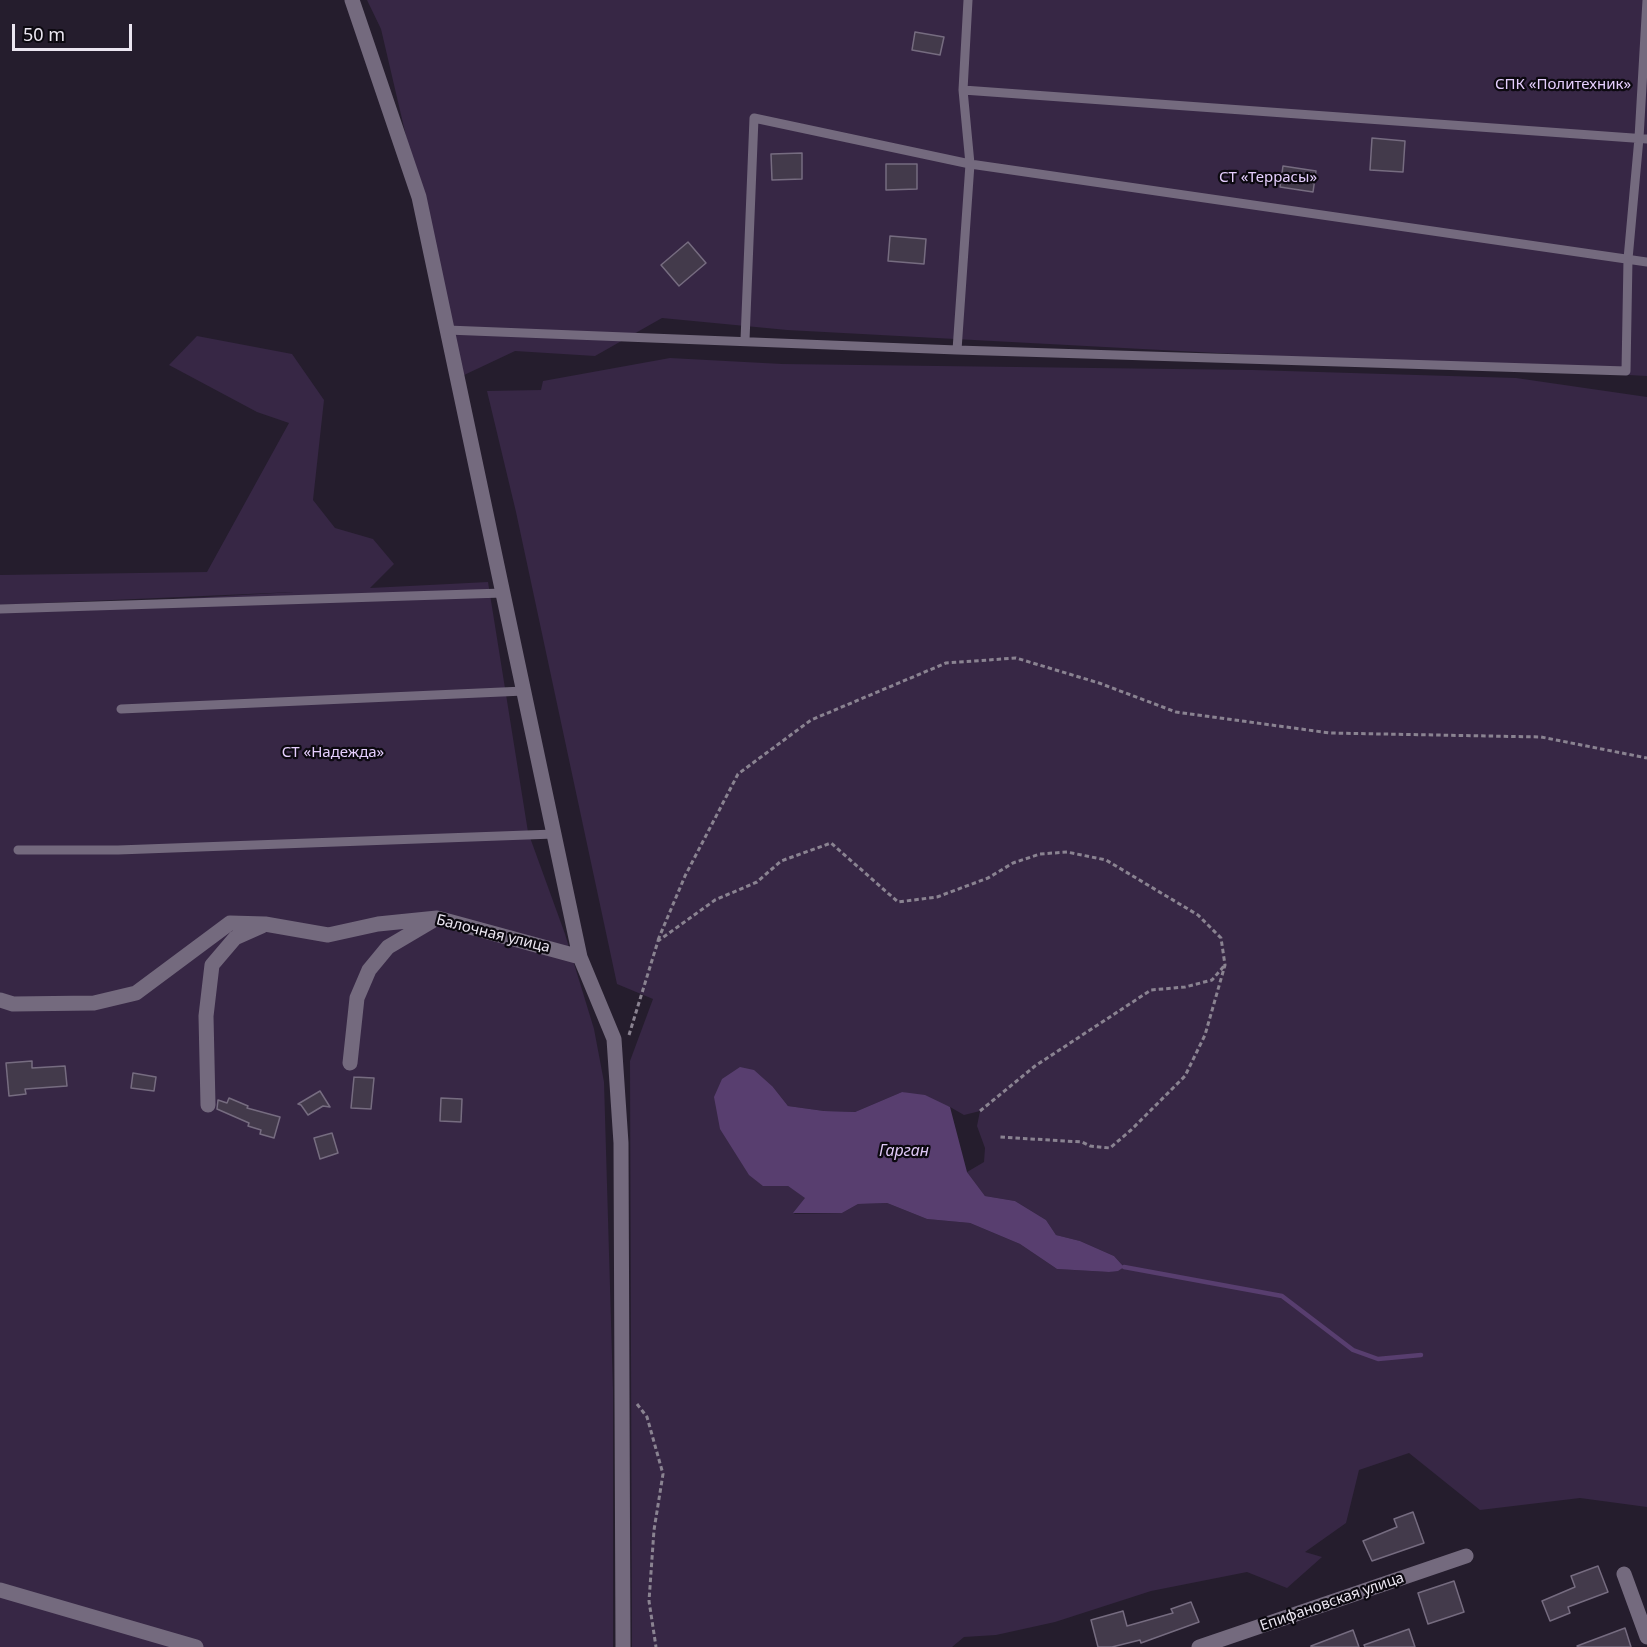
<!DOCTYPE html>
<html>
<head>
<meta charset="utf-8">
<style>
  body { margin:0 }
  #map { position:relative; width:1647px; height:1647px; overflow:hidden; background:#251d2d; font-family:"Noto Sans",sans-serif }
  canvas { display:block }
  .scale { position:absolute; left:12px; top:24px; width:120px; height:27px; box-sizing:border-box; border:3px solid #ebe6f1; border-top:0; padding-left:8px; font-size:18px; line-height:21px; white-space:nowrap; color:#ebe6f1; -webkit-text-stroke:4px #0c0910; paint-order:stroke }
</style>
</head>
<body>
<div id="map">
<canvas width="1647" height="1647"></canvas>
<div class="scale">50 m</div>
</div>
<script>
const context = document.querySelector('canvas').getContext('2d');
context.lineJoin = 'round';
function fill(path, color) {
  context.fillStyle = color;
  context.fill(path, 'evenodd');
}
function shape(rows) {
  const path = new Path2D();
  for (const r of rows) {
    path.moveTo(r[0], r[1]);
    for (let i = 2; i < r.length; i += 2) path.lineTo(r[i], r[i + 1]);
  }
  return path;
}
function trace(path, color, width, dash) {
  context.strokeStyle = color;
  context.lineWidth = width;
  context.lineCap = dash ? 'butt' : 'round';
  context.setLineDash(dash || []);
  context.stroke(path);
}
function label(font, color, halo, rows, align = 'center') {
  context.font = font + ' "Noto Sans",sans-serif';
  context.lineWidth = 4.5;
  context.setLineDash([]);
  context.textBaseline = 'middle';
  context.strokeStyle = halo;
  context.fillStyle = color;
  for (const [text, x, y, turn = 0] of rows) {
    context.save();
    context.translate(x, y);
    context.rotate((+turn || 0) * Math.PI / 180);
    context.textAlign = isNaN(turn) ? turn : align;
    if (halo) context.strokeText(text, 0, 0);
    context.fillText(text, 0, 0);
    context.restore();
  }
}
fill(shape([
  [367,0,1647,0,1647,376,787,330,662,318,595,356,515,351,462,376,381,29],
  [197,336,292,354,324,400,313,500,335,528,373,539,394,564,370,588,488,582,528,832,565,934,594,1029,604,1082,613,1390,613,1647,0,1647,0,609,294,592,0,605,0,575,207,572,289,423,257,412,169,365],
  [670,358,782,364,1253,370,1516,378,1647,397,1647,1507,1580,1498,1480,1510,1409,1453,1359,1470,1346,1523,1305,1552,1322,1557,1287,1588,1247,1572,1151,1591,1055,1622,996,1635,964,1637,952,1647,632,1647,630,1061,653,999,617,984,516,512,487,391,541,390,543,381],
  [773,1087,788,1106,824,1111,855,1112,902,1092,950,1107,964,1115,980,1111,977,1126,985,1148,984,1162,967,1172,985,1196,1015,1201,1046,1220,1056,1235,1080,1241,1114,1256,1124,1267,1109,1272,1057,1269,1020,1244,970,1223,927,1219,887,1203,858,1204,842,1213,794,1214,806,1198,788,1186,764,1186]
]), '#372745');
fill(shape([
  [740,1067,754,1070,773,1087,788,1106,824,1111,855,1112,902,1092,925,1095,950,1107,967,1172,985,1196,1015,1201,1046,1220,1056,1235,1080,1241,1114,1256,1124,1267,1118,1271,1109,1272,1057,1269,1020,1244,970,1223,927,1219,887,1203,858,1204,842,1213,793,1213,805,1198,788,1186,763,1186,749,1175,720,1129,714,1097,722,1079]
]), '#583e6f');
trace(shape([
  [1124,1267,1282,1296,1353,1350,1378,1359,1421,1355]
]), '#583e6f', 4.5);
const building = shape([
  [915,32,944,37,940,55,912,50,915,32],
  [1372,138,1405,141,1403,172,1370,170,1372,138],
  [802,153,802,179,772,180,771,154,802,153],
  [886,164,917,164,917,189,886,190,886,164],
  [1283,166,1316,171,1313,192,1280,187,1283,166],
  [890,236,926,239,924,264,888,261,890,236],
  [688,242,706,263,679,286,661,265,688,242],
  [32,1061,32,1068,65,1066,67,1086,25,1089,26,1094,9,1096,6,1063,32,1061],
  [133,1073,156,1077,154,1091,131,1088,133,1073],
  [354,1077,374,1078,371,1109,351,1108,354,1077],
  [320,1091,330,1107,323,1106,308,1115,301,1105,298,1104,320,1091],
  [229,1098,248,1106,247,1108,280,1117,274,1138,260,1134,261,1130,248,1126,249,1123,217,1109,218,1100,227,1103,229,1098],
  [441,1098,462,1099,461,1122,440,1121,441,1098],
  [332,1133,338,1153,320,1159,314,1138,332,1133],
  [1413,1512,1424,1543,1372,1561,1363,1541,1397,1527,1394,1519,1413,1512],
  [1598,1566,1608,1592,1568,1607,1570,1613,1550,1621,1542,1601,1575,1587,1571,1576,1598,1566],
  [1454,1581,1464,1612,1428,1624,1418,1593,1454,1581],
  [1191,1602,1199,1622,1141,1643,1140,1640,1112,1647,1098,1647,1091,1620,1123,1611,1127,1626,1173,1613,1171,1609,1191,1602],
  [1625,1628,1631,1647,1578,1647,1577,1646,1625,1628],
  [1409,1629,1415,1647,1365,1647,1364,1645,1409,1629],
  [1353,1630,1359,1647,1311,1647,1311,1646,1353,1630]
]);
fill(building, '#433a4b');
trace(building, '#766c80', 1.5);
trace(shape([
  [658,940,685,876,738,774,811,720,946,663,1016,658,1099,683,1176,712,1330,733,1541,737,1647,758],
  [629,1035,658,941,715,900,757,882,781,861,831,843,898,902,937,897,988,878,1013,863,1040,854,1067,852,1106,860,1198,915,1221,938,1225,965,1205,1035,1185,1076,1131,1130,1110,1148,1090,1146,1082,1142,999,1137],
  [980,1111,1035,1066,1151,990,1185,987,1212,980,1224,966],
  [637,1404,647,1417,663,1474,654,1530,649,1601,656,1647]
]), '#8a8391', 3, [4.5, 3]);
trace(shape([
  [963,90,1647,139],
  [447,330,957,350,1626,371,1628,259,1639,138,1647,0],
  [745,340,754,118,970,164,1647,262],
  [957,350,970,164,963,90,968,0],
  [0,609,503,593],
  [121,709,524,691],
  [18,850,118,850,554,834]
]), '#746a7e', 9);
trace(shape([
  [352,0,419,197,580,957,614,1039,621,1143,623,1647],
  [0,1000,13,1004,94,1003,136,993,230,923,265,924,328,935,378,924,437,918,580,957],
  [350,1063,357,998,369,970,388,947,432,921],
  [208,1105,206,1016,212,965,235,938,262,926],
  [1624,1574,1647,1637],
  [0,1590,196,1647],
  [1199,1647,1466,1556]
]), '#746a7e', 15);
label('15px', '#e5cefd', '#0c0910', [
  ["СПК «Политехник»",1563,85],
  ["СТ «Террасы»",1268,178],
  ["СТ «Надежда»",333,753]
]);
label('15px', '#ebe6f1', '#0c0910', [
  ["Балочная улица",493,934,14],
  ["Епифановская улица",1332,1602,-19]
]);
label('italic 16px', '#dfc8f6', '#0c0910', [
  ["Гарган",904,1151]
]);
</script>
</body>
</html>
